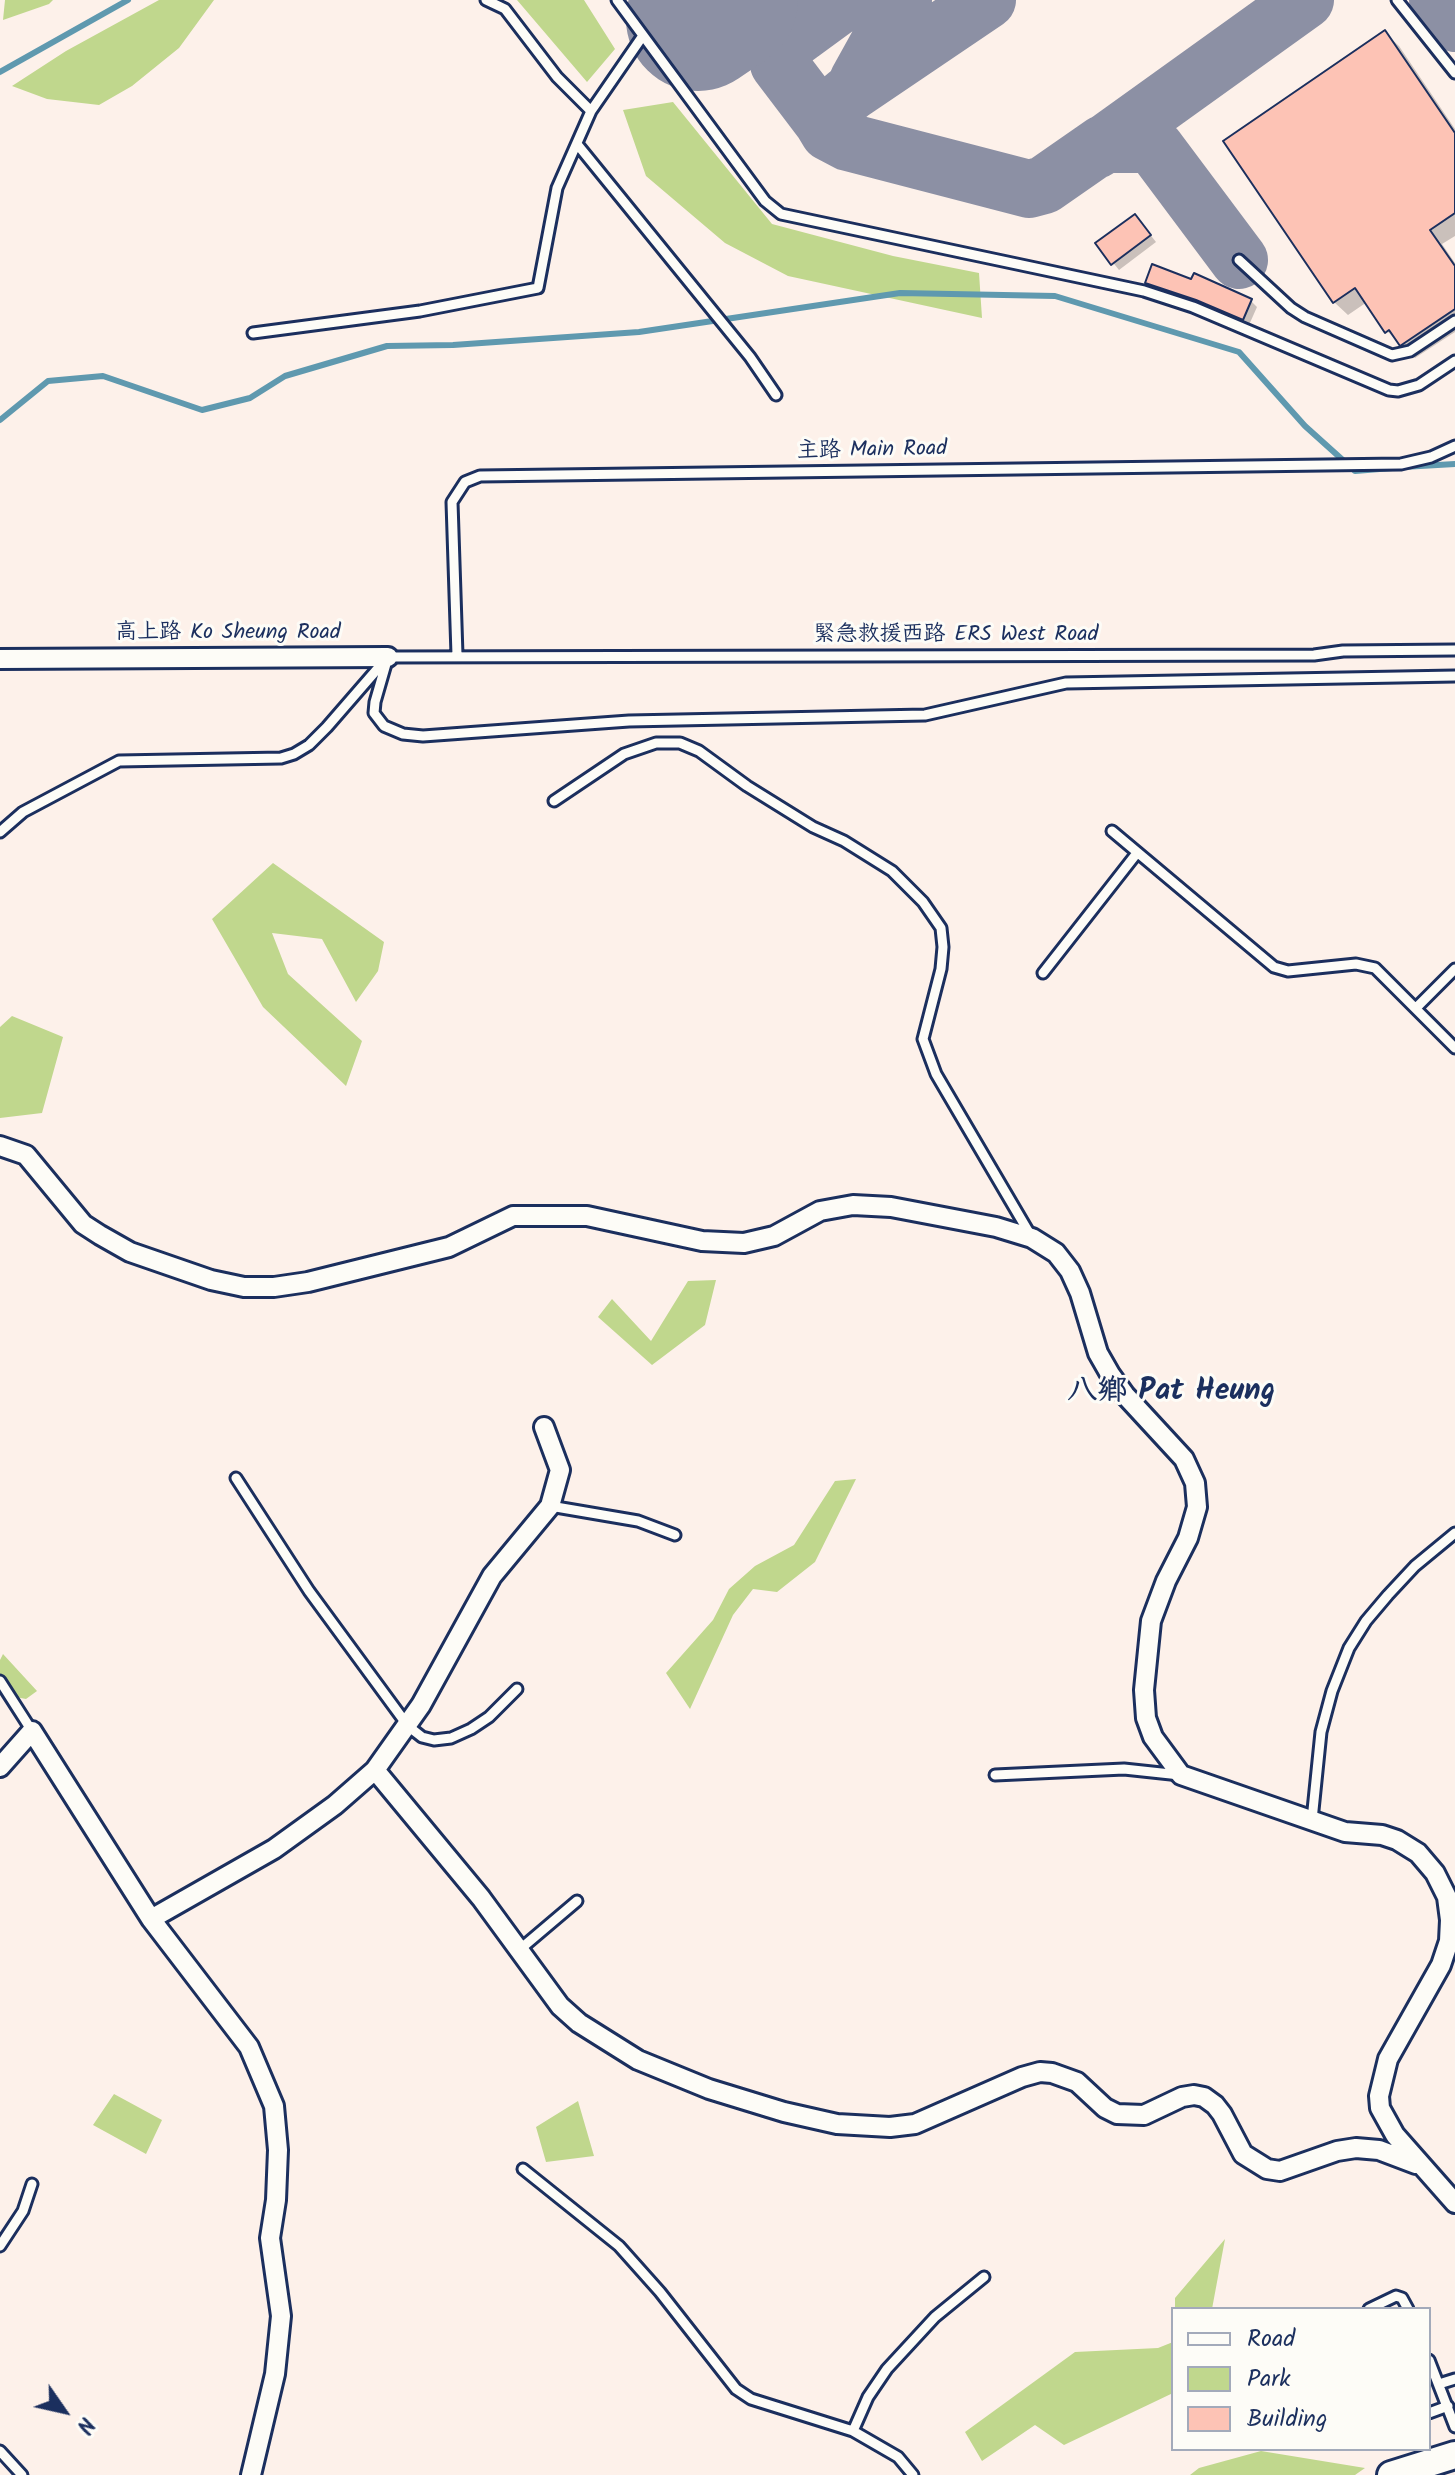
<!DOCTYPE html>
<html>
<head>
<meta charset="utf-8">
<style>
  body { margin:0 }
  #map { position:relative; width:1455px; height:2475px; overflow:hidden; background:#fdf1ea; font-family:Kalam,sans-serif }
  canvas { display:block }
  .legend { position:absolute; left:1171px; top:2307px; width:260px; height:144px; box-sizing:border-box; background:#fdfcf7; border:2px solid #a3aaba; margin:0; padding:10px 14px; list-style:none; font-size:24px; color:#1b2f5e }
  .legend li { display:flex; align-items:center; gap:16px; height:40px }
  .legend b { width:40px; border:2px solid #a3aaba }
  .north { position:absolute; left:24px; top:2371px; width:80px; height:80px; -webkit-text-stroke:6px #fdfcf7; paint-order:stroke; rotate:124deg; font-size:22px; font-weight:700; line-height:32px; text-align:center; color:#1b2f5e }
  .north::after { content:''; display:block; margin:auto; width:28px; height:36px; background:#1b2f5e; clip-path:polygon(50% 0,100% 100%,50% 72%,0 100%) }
</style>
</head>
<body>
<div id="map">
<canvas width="1455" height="2475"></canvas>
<ul class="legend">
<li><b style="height:10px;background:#fdfcf7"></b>Road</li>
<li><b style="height:22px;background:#c0d78d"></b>Park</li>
<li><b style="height:22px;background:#fdc3b5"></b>Building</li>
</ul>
<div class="north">N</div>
</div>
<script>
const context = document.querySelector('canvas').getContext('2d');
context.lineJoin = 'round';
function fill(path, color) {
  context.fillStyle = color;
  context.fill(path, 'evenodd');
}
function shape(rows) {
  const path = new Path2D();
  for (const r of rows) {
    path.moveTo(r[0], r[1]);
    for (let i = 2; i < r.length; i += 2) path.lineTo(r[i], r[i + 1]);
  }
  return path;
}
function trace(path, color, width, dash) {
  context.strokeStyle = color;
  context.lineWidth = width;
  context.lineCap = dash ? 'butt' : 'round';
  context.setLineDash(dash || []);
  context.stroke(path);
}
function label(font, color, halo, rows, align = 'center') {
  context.font = font + ' Kalam,"LXGW WenKai TC",sans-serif';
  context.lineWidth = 6;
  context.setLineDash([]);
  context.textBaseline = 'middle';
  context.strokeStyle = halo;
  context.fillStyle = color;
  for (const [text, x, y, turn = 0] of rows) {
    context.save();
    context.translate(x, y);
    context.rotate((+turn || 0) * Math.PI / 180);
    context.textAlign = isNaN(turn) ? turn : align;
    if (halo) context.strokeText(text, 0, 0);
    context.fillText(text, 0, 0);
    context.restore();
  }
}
fill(shape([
  [5,0,53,0,49,4,3,20],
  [159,0,214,0,179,48,132,86,99,105,47,99,12,86,66,51],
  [517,0,584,0,615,49,587,82],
  [673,102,772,224,893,256,979,273,982,318,788,276,725,243,646,176,623,110],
  [273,863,384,942,378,971,356,1002,322,939,272,933,288,974,362,1041,346,1086,263,1007,212,919],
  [12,1016,63,1037,42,1113,0,1118,0,1027],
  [716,1280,705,1325,652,1365,598,1317,612,1299,651,1341,688,1281],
  [856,1479,815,1562,777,1592,753,1589,733,1615,690,1709,666,1673,713,1620,729,1589,755,1566,794,1545,835,1481],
  [3,1654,37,1691,26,1699,0,1694,0,1660],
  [114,2094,162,2120,146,2154,93,2125],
  [578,2101,594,2156,546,2162,536,2127],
  [1225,2239,1212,2309,1175,2309,1175,2298],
  [1173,2342,1173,2393,1064,2445,1035,2425,982,2461,965,2432,1075,2352,1158,2348],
  [1261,2451,1365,2468,1355,2475,1190,2475,1199,2468]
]), '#c0d78d');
fill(shape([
  [1385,33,1399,46,1455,129,1455,236,1442,244,1455,263,1455,332,1415,358,1387,331,1367,302,1348,315,1334,302],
  [1141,223,1156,242,1119,270,1098,244],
  [1147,283,1251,301,1257,307,1249,325,1204,306,1153,289]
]), '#0003');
trace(shape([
  [0,72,128,0],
  [0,420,48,381,103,376,202,410,250,398,285,376,387,346,453,345,639,332,900,293,1055,296,1239,352,1305,426,1355,471,1392,468],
  [1403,467,1455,464]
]), '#5f99af', 6);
trace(shape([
  [987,0,851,92,833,107,823,122,829,132,848,142,1029,189,1044,185,1103,144,1143,144,1156,149,1239,260],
  [1438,0,1455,23],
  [858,81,903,0],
  [823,122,779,64,778,57,779,49,846,0],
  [1096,150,1305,0]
]), '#8c90a4', 58);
trace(shape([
  [698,19,726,0]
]), '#8c90a4', 144);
const building = shape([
  [1385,30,1455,133,1455,213,1430,230,1455,266,1455,309,1400,346,1389,330,1385,333,1355,288,1333,303,1223,141,1385,30],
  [1135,214,1151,235,1111,265,1095,243,1135,214],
  [1152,264,1191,279,1194,273,1252,299,1243,320,1196,300,1145,283,1152,264]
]);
fill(building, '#fdc3b5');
trace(building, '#1b2f5e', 2);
const service = shape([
  [486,0,505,9,557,77,591,111],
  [617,0,765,201,781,214,1144,291,1193,307,1389,390,1398,391,1419,385,1455,361],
  [1397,0,1455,73],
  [577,144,750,357,776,395],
  [1239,260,1291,308,1305,317,1392,355,1410,351,1455,321],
  [253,333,420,311,538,288,557,188,591,111,642,37],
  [457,655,452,502,465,482,480,476,1401,464,1431,457,1455,446],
  [388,657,375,702,374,713,384,726,403,734,423,736,629,721,925,715,1066,683,1455,676],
  [388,657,1314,655,1343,651,1455,650],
  [554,801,624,754,656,743,680,743,699,751,747,786,813,827,844,841,892,871,923,902,941,928,943,947,941,969,923,1039,936,1074,1031,1236],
  [1112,831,1274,967,1288,971,1356,964,1375,968,1455,1048],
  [0,832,23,812,119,761,281,758,294,754,309,745,327,727,386,659],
  [1043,973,1137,853],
  [1416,1008,1455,969],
  [236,1478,309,1591,408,1726,422,1737,434,1740,451,1738,471,1729,489,1717,517,1689],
  [550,1506,638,1521,675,1535],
  [0,1681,32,1731],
  [995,1775,1124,1769,1180,1775],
  [1312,1820,1321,1732,1332,1691,1349,1648,1366,1621,1388,1595,1415,1566,1455,1533],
  [518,1951,577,1901],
  [523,2169,619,2246,660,2292,736,2389,751,2399,853,2431,898,2457,913,2475],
  [0,2246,23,2211,32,2184],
  [1369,2309,1396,2296,1402,2298,1408,2309],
  [1429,2360,1455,2427],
  [1439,2384,1455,2379],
  [1429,2413,1448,2406],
  [853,2431,868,2397,887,2369,935,2317,984,2277],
  [0,2451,22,2475]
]);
const minor = shape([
  [0,659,388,657],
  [0,1146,26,1155,83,1224,100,1235,130,1252,211,1280,244,1287,274,1287,308,1282,449,1247,513,1216,587,1216,702,1241,744,1243,774,1236,820,1211,853,1205,891,1207,996,1227,1032,1238,1056,1253,1070,1271,1080,1293,1098,1353,1110,1374,1125,1395,1184,1459,1195,1483,1197,1507,1188,1538,1166,1581,1151,1621,1144,1690,1146,1718,1153,1737,1181,1775,1345,1832,1382,1835,1397,1840,1418,1853,1435,1873,1447,1897,1450,1920,1449,1941,1441,1965,1388,2059,1379,2096,1380,2108,1395,2135,1455,2203],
  [0,1767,32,1731,151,1919,249,2047,274,2106,278,2150,276,2200,270,2238,281,2316,275,2374,251,2475],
  [375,1770,481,1898,560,2006,579,2023,638,2060,709,2089,784,2112,837,2124,890,2127,915,2124,1022,2077,1040,2072,1052,2073,1077,2082,1105,2108,1117,2114,1144,2115,1182,2097,1194,2095,1204,2097,1215,2105,1222,2114,1243,2154,1267,2169,1280,2171,1337,2151,1356,2148,1379,2150,1416,2164],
  [151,1919,274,1849,335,1805,375,1770,421,1705,492,1576,550,1506,560,1470,544,1427]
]);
const secondary = shape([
  [1391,2475,1455,2455]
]);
trace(service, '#1b2f5e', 15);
trace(minor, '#1b2f5e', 24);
trace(secondary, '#1b2f5e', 32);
trace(service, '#fdfcf7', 9);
trace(minor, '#fdfcf7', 18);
trace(secondary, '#fdfcf7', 26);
label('22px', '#1b2f5e', '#fdfcf7', [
  ["主路 Main Road",872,452,-1],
  ["高上路 Ko Sheung Road",228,634],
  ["緊急救援西路 ERS West Road",956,636]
]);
label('bold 30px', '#1b2f5e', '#fdfcf7', [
  ["八鄉 Pat Heung",1171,1394]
]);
</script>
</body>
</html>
